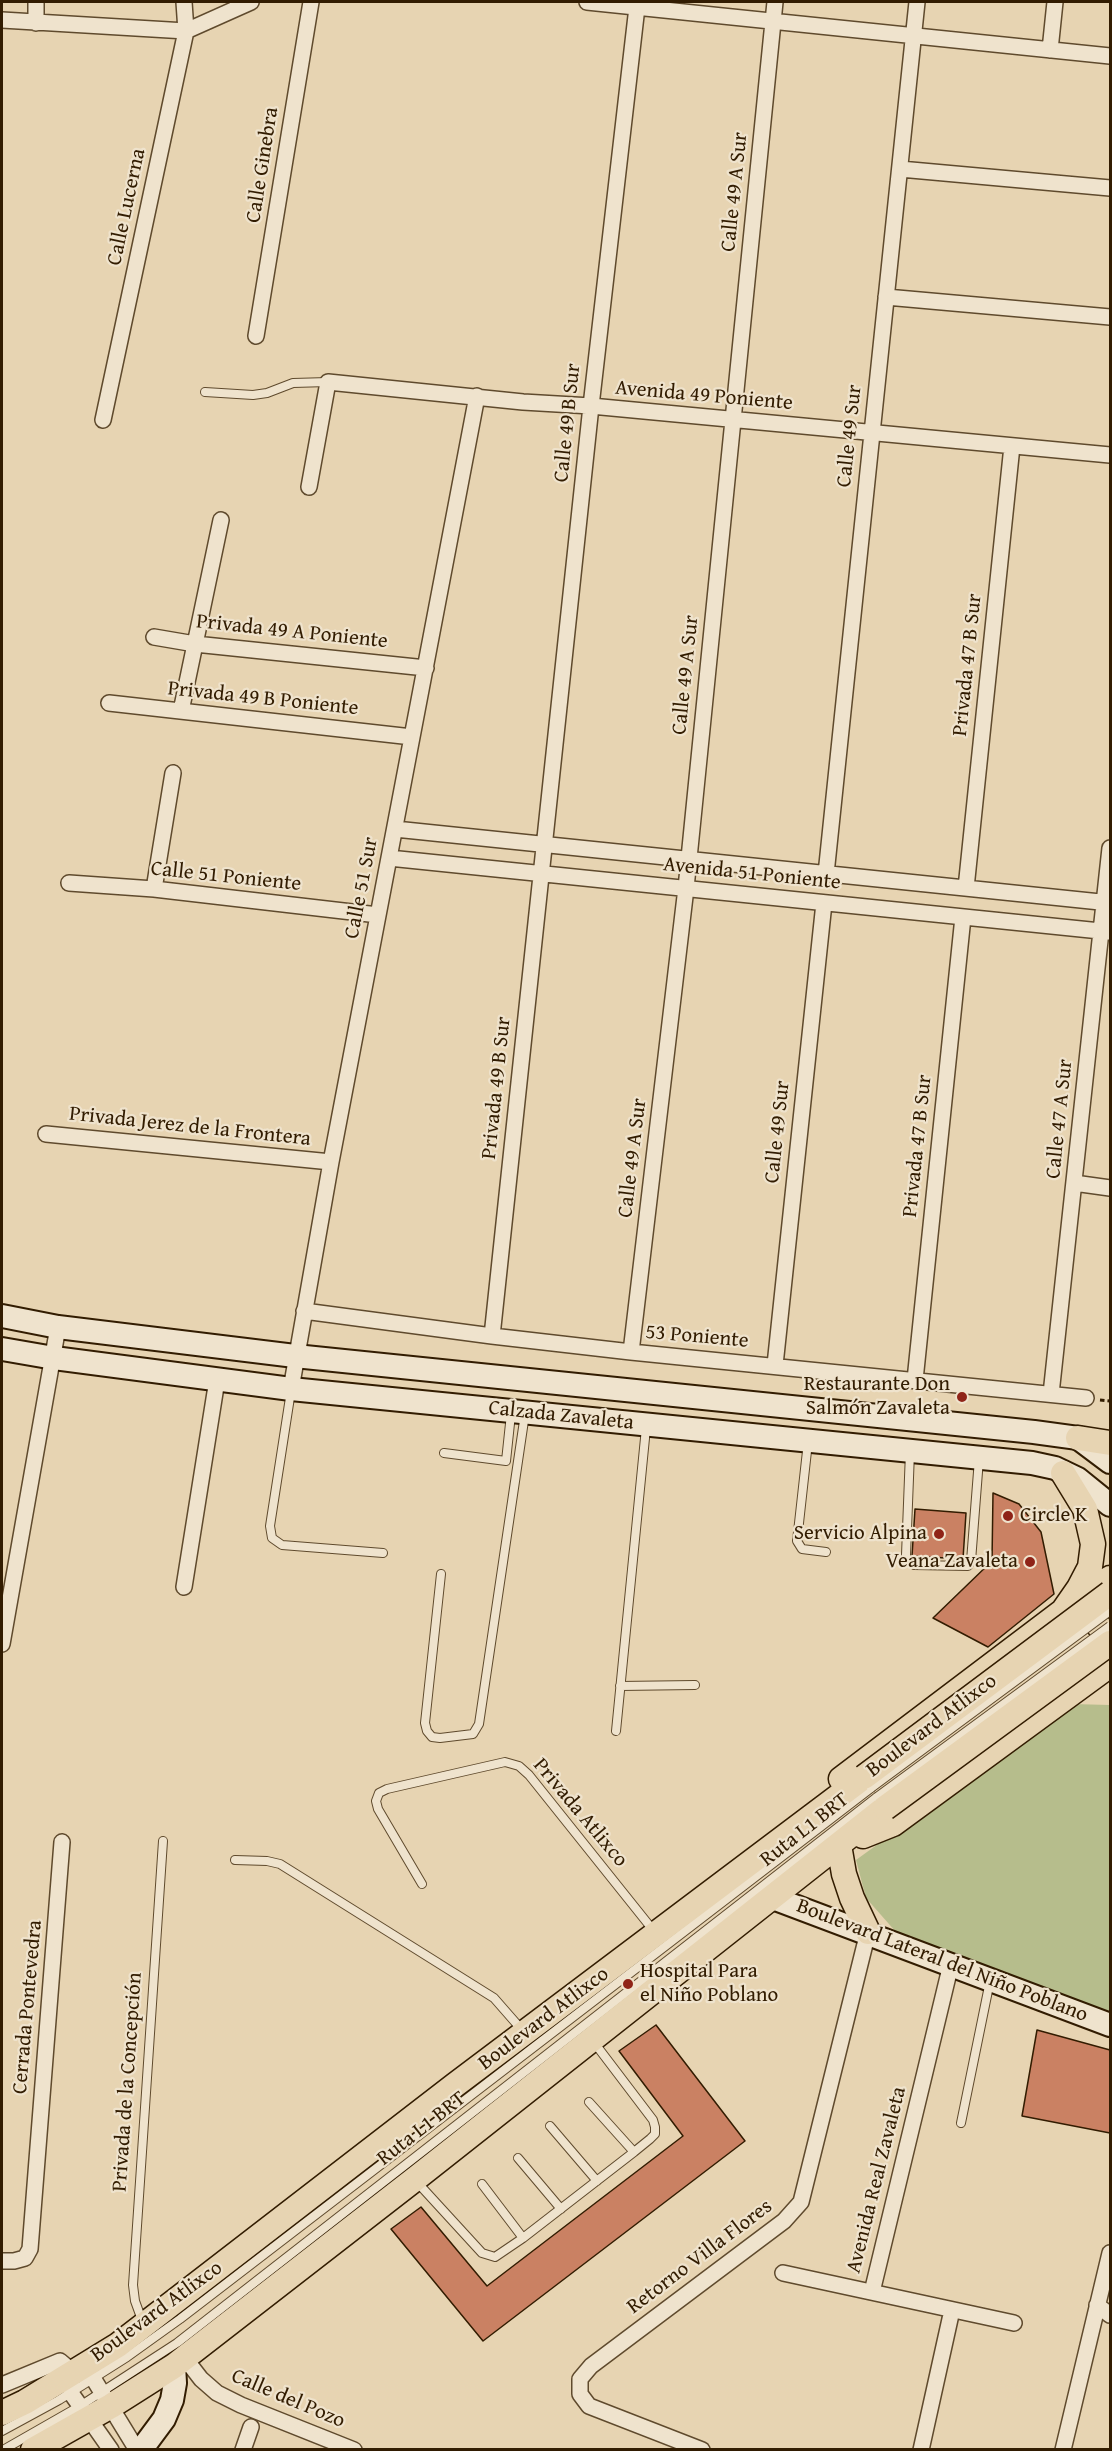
<!DOCTYPE html>
<html>
<head>
<meta charset="utf-8">
<style>
  body { margin:0 }
  #map { position:relative; width:1112px; height:2451px; overflow:hidden; background:#e7d4b2; font-family:"Gentium Book Plus",serif }
  canvas { display:block }
  .frame { position:absolute; inset:0; border:3px solid #321c01; pointer-events:none }
</style>
</head>
<body>
<div id="map">
<canvas width="1112" height="2451"></canvas>
<div class="frame"></div>
</div>
<script>
const context = document.querySelector('canvas').getContext('2d');
context.lineJoin = 'round';
function fill(path, color) {
  context.fillStyle = color;
  context.fill(path, 'evenodd');
}
function shape(rows) {
  const path = new Path2D();
  for (const r of rows) {
    path.moveTo(r[0], r[1]);
    for (let i = 2; i < r.length; i += 2) path.lineTo(r[i], r[i + 1]);
  }
  return path;
}
function trace(path, color, width, dash) {
  context.strokeStyle = color;
  context.lineWidth = width;
  context.lineCap = dash ? 'butt' : 'round';
  context.setLineDash(dash || []);
  context.stroke(path);
}
function label(font, color, halo, rows, align = 'center') {
  context.font = font + ' "Gentium Book Plus",serif';
  context.lineWidth = 4.5;
  context.setLineDash([]);
  context.textBaseline = 'middle';
  context.strokeStyle = halo;
  context.fillStyle = color;
  for (const [text, x, y, turn = 0] of rows) {
    context.save();
    context.translate(x, y);
    context.rotate((+turn || 0) * Math.PI / 180);
    context.textAlign = isNaN(turn) ? turn : align;
    if (halo) context.strokeText(text, 0, 0);
    context.fillText(text, 0, 0);
    context.restore();
  }
}
fill(shape([
  [1071,1704,1110,1705,1110,2015,896,1932,866,1898,856,1860]
]), '#b6bd8c');
const building = shape([
  [993,1493,1019,1504,1041,1532,1054,1594,988,1647,933,1618,992,1561,993,1493],
  [915,1509,966,1513,963,1559,912,1556,915,1509],
  [656,2025,745,2141,483,2341,391,2229,421,2207,487,2286,683,2136,619,2051,656,2025],
  [1037,2030,1110,2050,1110,2133,1022,2116,1037,2030]
]);
fill(building, '#ca8163');
trace(building, '#321c01', 1.5);
const lane = shape([
  [205,392,253,395,267,393,293,383,328,382],
  [291,1391,270,1526,272,1538,282,1545,383,1553],
  [808,1442,797,1541,802,1549,826,1552],
  [910,1452,906,1555,907,1560,914,1565,968,1566,971,1561,979,1459],
  [444,1453,506,1461,511,1414],
  [441,1574,425,1723,427,1731,432,1737,440,1738,473,1734,479,1724,525,1414],
  [620,1686,695,1685],
  [616,1731,646,1428],
  [235,1860,267,1861,280,1864,494,1998,522,2030],
  [422,1884,378,1809,376,1801,379,1793,387,1789,505,1762,519,1766,529,1775,653,1930],
  [589,2102,634,2152],
  [961,2123,990,1981],
  [550,2126,597,2181],
  [518,2158,561,2209],
  [416,2181,482,2253,495,2257,523,2238,634,2152,650,2139,655,2134,655,2127,653,2120,593,2041],
  [482,2184,523,2238],
  [143,2323,135,2301,133,2285,163,1841],
  [2,2431,59,2400,127,2357,180,2319,871,1788],
  [3,2450,80,2406,177,2343,877,1797]
]);
const street = shape([
  [587,2,1110,56],
  [2,20,186,31,251,2],
  [36,23,36,2],
  [1050,50,1055,2],
  [900,169,1110,188],
  [886,297,1110,317],
  [256,336,311,2],
  [103,420,186,31,184,2],
  [309,487,328,382,523,402,591,406,1110,455],
  [154,637,195,644,426,668],
  [109,703,412,737],
  [181,711,221,520],
  [395,829,1110,903],
  [389,858,1110,932],
  [826,874,917,2],
  [69,883,154,889,378,915],
  [966,888,1012,446],
  [154,889,173,773],
  [46,1134,331,1162],
  [1074,1183,1110,1188],
  [304,1311,492,1336,631,1352,1086,1398],
  [492,1336,591,406,637,7],
  [631,1352,686,888,775,2],
  [775,1365,824,903],
  [915,1380,963,917],
  [291,1389,331,1162,477,396],
  [1051,1394,1110,848],
  [184,1587,217,1380],
  [2,1644,58,1327],
  [2,2261,14,2261,25,2258,30,2249,62,1842],
  [783,2273,1014,2323],
  [872,2292,951,1964],
  [1097,2305,1110,2315],
  [184,2357,201,2379,217,2393,241,2405,354,2450],
  [73,2372,71,2393,111,2450],
  [2,2385,60,2361,73,2372,93,2378,137,2450],
  [243,2450,251,2427],
  [702,2450,589,2406,580,2394,580,2379,591,2366,784,2221,801,2202,868,1932],
  [921,2450,952,2310],
  [1063,2450,1110,2253]
]);
const secondary = shape([
  [2,1316,58,1327,295,1356,1034,1432,1078,1438,1110,1462],
  [2,1349,54,1358,291,1389,1032,1463,1055,1468,1078,1479,1110,1505],
  [773,1898,1110,2025],
  [141,2450,164,2419,172,2400,175,2383,174,2366]
]);
const primary = shape([
  [1078,1438,1110,1443],
  [1063,1473,1085,1509,1093,1544,1090,1567,1079,1588,1063,1611,1080,1614,1096,1622,1106,1636,1106,1657],
  [841,1779,1063,1611,1110,1578],
  [863,1836,893,1824,1110,1665],
  [839,1845,844,1874,852,1898,868,1932],
  [2,2413,25,2402,118,2345,455,2085,864,1777],
  [33,2450,111,2406,174,2366,415,2179,885,1808]
]);
trace(lane, '#5f4a2d', 10);
trace(street, '#5f4a2d', 18);
trace(secondary, '#321c01', 26);
trace(primary, '#321c01', 27);
trace(shape([
  [1100,1400,1110,1401]
]), '#321c01', 3, [4.5, 3]);
trace(lane, '#efe3cd', 8);
trace(street, '#efe3cd', 15);
trace(secondary, '#efe3cd', 22);
trace(primary, '#e7d4b2', 24);
const laneBridge = shape([
  [871,1788,1110,1611],
  [877,1797,1110,1626]
]);
const primaryBridge = shape([
  [864,1777,1110,1593],
  [885,1808,1110,1643]
]);
trace(laneBridge, '#5f4a2d', 10, []);
trace(primaryBridge, '#321c01', 27, []);
trace(laneBridge, '#efe3cd', 8);
trace(primaryBridge, '#e7d4b2', 24);
for (const [x, y, r, color] of [
  [962,1397,6,"#8f2418"],
  [1008,1516,6,"#8f2418"],
  [939,1534,6,"#8f2418"],
  [1030,1562,6,"#8f2418"],
  [628,1984,6,"#8f2418"]
]) {
  const dot = new Path2D();
  dot.arc(x, y, r, 0, 2 * Math.PI);
  context.fillStyle = color;
  context.fill(dot);
  trace(dot, '#efe3cd', 2);
}
label('21px', '#321c01', '#efe3cd', [
  ["Calle Ginebra",263,165,-81],
  ["Calle 49 A Sur",735,192,-84],
  ["Calle Lucerna",127,207,-78],
  ["Avenida 49 Poniente",704,396,5],
  ["Calle 49 B Sur",568,423,-84],
  ["Calle 49 Sur",850,436,-84],
  ["Privada 49 A Poniente",292,632,6],
  ["Privada 47 B Sur",968,665,-84],
  ["Calle 49 A Sur",686,675,-84],
  ["Privada 49 B Poniente",263,699,6],
  ["Avenida 51 Poniente",752,874,6],
  ["Calle 51 Poniente",226,877,6],
  ["Calle 51 Sur",362,888,-79],
  ["Privada 49 B Sur",497,1088,-84],
  ["Calle 47 A Sur",1060,1119,-84],
  ["Privada Jerez de la Frontera",190,1127,6],
  ["Calle 49 Sur",778,1132,-84],
  ["Privada 47 B Sur",918,1146,-84],
  ["Calle 49 A Sur",633,1158,-83],
  ["53 Poniente",697,1337,5],
  ["Calzada Zavaleta",561,1416,6],
  ["Boulevard Atlixco",932,1726,-37],
  ["Privada Atlixco",580,1813,50],
  ["Ruta L1 BRT",805,1830,-38],
  ["Boulevard Lateral del Niño Poblano",942,1961,21],
  ["Cerrada Pontevedra",28,2007,-85],
  ["Boulevard Atlixco",544,2019,-37],
  ["Privada de la Concepción",128,2082,-86],
  ["Ruta L1 BRT",422,2129,-38],
  ["Avenida Real Zavaleta",877,2180,-76],
  ["Retorno Villa Flores",700,2257,-37],
  ["Boulevard Atlixco",157,2312,-36],
  ["Calle del Pozo",288,2399,23]
]);
label('21px', '#321c01', '#efe3cd', [
  ["Restaurante Don",950,1385],
  ["Salmón Zavaleta",950,1409],
  ["Circle K",1020,1516,"left"],
  ["Servicio Alpina",927,1534],
  ["Veana Zavaleta",1018,1562],
  ["Hospital Para",640,1972,"left"],
  ["el Niño Poblano",640,1996,"left"]
], 'right');
</script>
</body>
</html>
